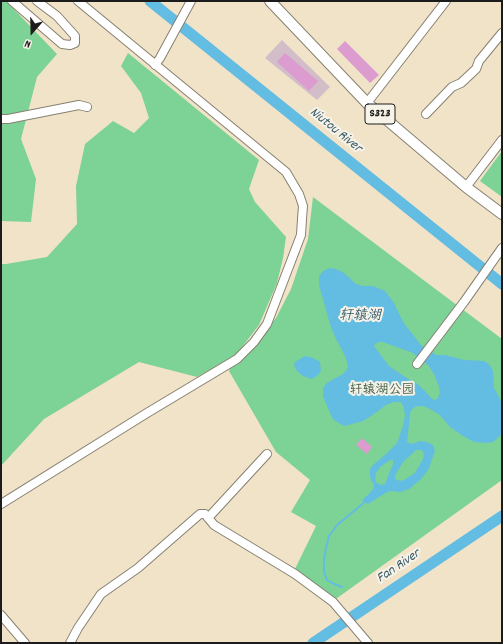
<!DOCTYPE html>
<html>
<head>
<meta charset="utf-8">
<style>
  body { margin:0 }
  #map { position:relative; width:503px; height:644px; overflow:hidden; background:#f1e3c8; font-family:Dekko,sans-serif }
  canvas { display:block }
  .frame { position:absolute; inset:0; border:2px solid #1c1c1c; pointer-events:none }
  .north { position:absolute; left:12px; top:12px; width:40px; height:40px; -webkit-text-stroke:3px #f7f3e8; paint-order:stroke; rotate:200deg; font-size:11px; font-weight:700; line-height:16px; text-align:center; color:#1c1c1c }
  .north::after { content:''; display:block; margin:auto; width:14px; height:18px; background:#1c1c1c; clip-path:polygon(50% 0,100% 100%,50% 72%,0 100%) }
</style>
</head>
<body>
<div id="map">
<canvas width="503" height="644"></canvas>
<div class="frame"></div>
<div class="north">N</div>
</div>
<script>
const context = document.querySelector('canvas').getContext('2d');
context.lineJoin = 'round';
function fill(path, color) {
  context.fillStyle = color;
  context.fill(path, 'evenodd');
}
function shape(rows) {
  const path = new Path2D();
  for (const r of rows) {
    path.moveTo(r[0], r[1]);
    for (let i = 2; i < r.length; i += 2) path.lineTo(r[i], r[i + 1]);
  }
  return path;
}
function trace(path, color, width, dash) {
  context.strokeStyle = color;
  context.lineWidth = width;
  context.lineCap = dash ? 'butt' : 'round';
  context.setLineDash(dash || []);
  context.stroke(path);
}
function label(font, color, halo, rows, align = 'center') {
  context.font = font + ' Dekko,"LXGW WenKai TC",sans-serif';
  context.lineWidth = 4;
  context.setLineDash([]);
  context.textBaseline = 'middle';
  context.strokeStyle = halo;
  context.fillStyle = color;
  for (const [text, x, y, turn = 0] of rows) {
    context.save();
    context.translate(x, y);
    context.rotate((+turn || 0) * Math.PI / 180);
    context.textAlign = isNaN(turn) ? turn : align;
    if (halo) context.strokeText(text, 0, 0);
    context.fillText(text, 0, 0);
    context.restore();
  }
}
fill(shape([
  [282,40,330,87,317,100,265,58]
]), '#d2bdc8');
fill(shape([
  [1,1,6,1,57,54,37,77,21,139,36,179,31,222,1,221],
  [128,53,259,160,249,189,255,202,286,237,283,258,277,283,259,325,236,355,197,377,139,362,44,419,1,466,1,264,6,264,47,257,77,224,76,186,85,144,113,121,134,133,149,118,141,93,121,66],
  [502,151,502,197,480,181],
  [313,197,502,339,502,480,333,601,293,573,316,526,291,512,310,480,276,452,229,371,233,361,245,353,276,318,291,289,308,239]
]), '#7dd295');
fill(shape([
  [330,268,336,269,344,273,356,284,363,286,373,286,385,291,394,303,403,322,421,345,436,355,445,355,464,360,484,361,489,364,493,371,494,388,500,399,502,405,502,430,500,436,493,442,487,443,474,442,463,436,450,427,440,415,432,410,423,406,419,406,415,407,412,409,410,413,407,442,411,444,420,441,427,442,433,445,435,451,428,470,421,479,409,489,400,492,391,491,387,492,368,504,362,500,368,495,373,489,374,485,370,477,370,469,372,466,386,454,397,443,403,426,405,416,404,408,401,402,394,402,386,405,371,416,363,421,348,425,344,426,337,422,333,419,330,413,323,396,323,389,325,385,328,382,343,374,346,371,348,366,345,356,335,337,330,324,319,285,319,277,323,271],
  [379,342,383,342,413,353,428,365,434,374,439,387,440,392,438,398,435,400,432,399,422,388,416,383,405,377,389,366,374,346,376,343],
  [416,450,421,450,423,452,424,456,423,459,415,473,404,480,400,481,395,479,395,476,397,472,403,462],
  [390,460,393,460,393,464,385,484,380,485,376,482,375,479,376,473,380,467],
  [305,356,313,358,320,362,321,371,318,375,312,379,303,376,297,371,294,366,295,362]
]), '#63bce1');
trace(shape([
  [342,587,334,584,327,580,324,572,324,560,326,548,329,536,337,525,366,501]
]), '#63bce1', 2);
trace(shape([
  [150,1,502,284],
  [313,643,502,516]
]), '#63bce1', 11);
fill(shape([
  [345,41,379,75,370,83,337,49],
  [285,53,318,81,309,91,277,62],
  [362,438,372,447,367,454,356,445]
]), '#dc9ccf');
const minor = shape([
  [12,1,62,44,70,45,75,43,75,36,57,16,37,1],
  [155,65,160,58,191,1],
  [367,103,446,1],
  [426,114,452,87,461,83,476,69,479,61,502,33],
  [1,119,8,119,79,105,87,107],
  [466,187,502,140],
  [417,364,464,302,502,248],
  [1,504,147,413,237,359,254,342,267,324,301,235,302,219,303,206,299,194,286,172,78,1],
  [208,518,267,454],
  [1,615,25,643],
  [70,643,78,628,101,594,138,568,200,514,205,514,214,525,295,574,333,602,368,643]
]);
const major = shape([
  [270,1,367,103,466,187,502,214]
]);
trace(minor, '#868072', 10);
trace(major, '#868072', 12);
trace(minor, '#fff', 8);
trace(major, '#fff', 10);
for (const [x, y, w] of [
  [380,114,30]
]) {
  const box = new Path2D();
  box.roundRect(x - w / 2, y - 10, w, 20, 3);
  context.fillStyle = '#f7f3e8';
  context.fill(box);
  trace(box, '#1c1c1c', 1);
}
label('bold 12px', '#1c1c1c', null, [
  ["S323",380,114]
]);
label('13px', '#3e5c46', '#f7f3e8', [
  ["轩辕湖公园",382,391]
]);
label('italic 14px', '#385c6b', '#f7f3e8', [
  ["Niutou River",335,131,39],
  ["轩辕湖",360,317],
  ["Fan River",399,567,-34]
]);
</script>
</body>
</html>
